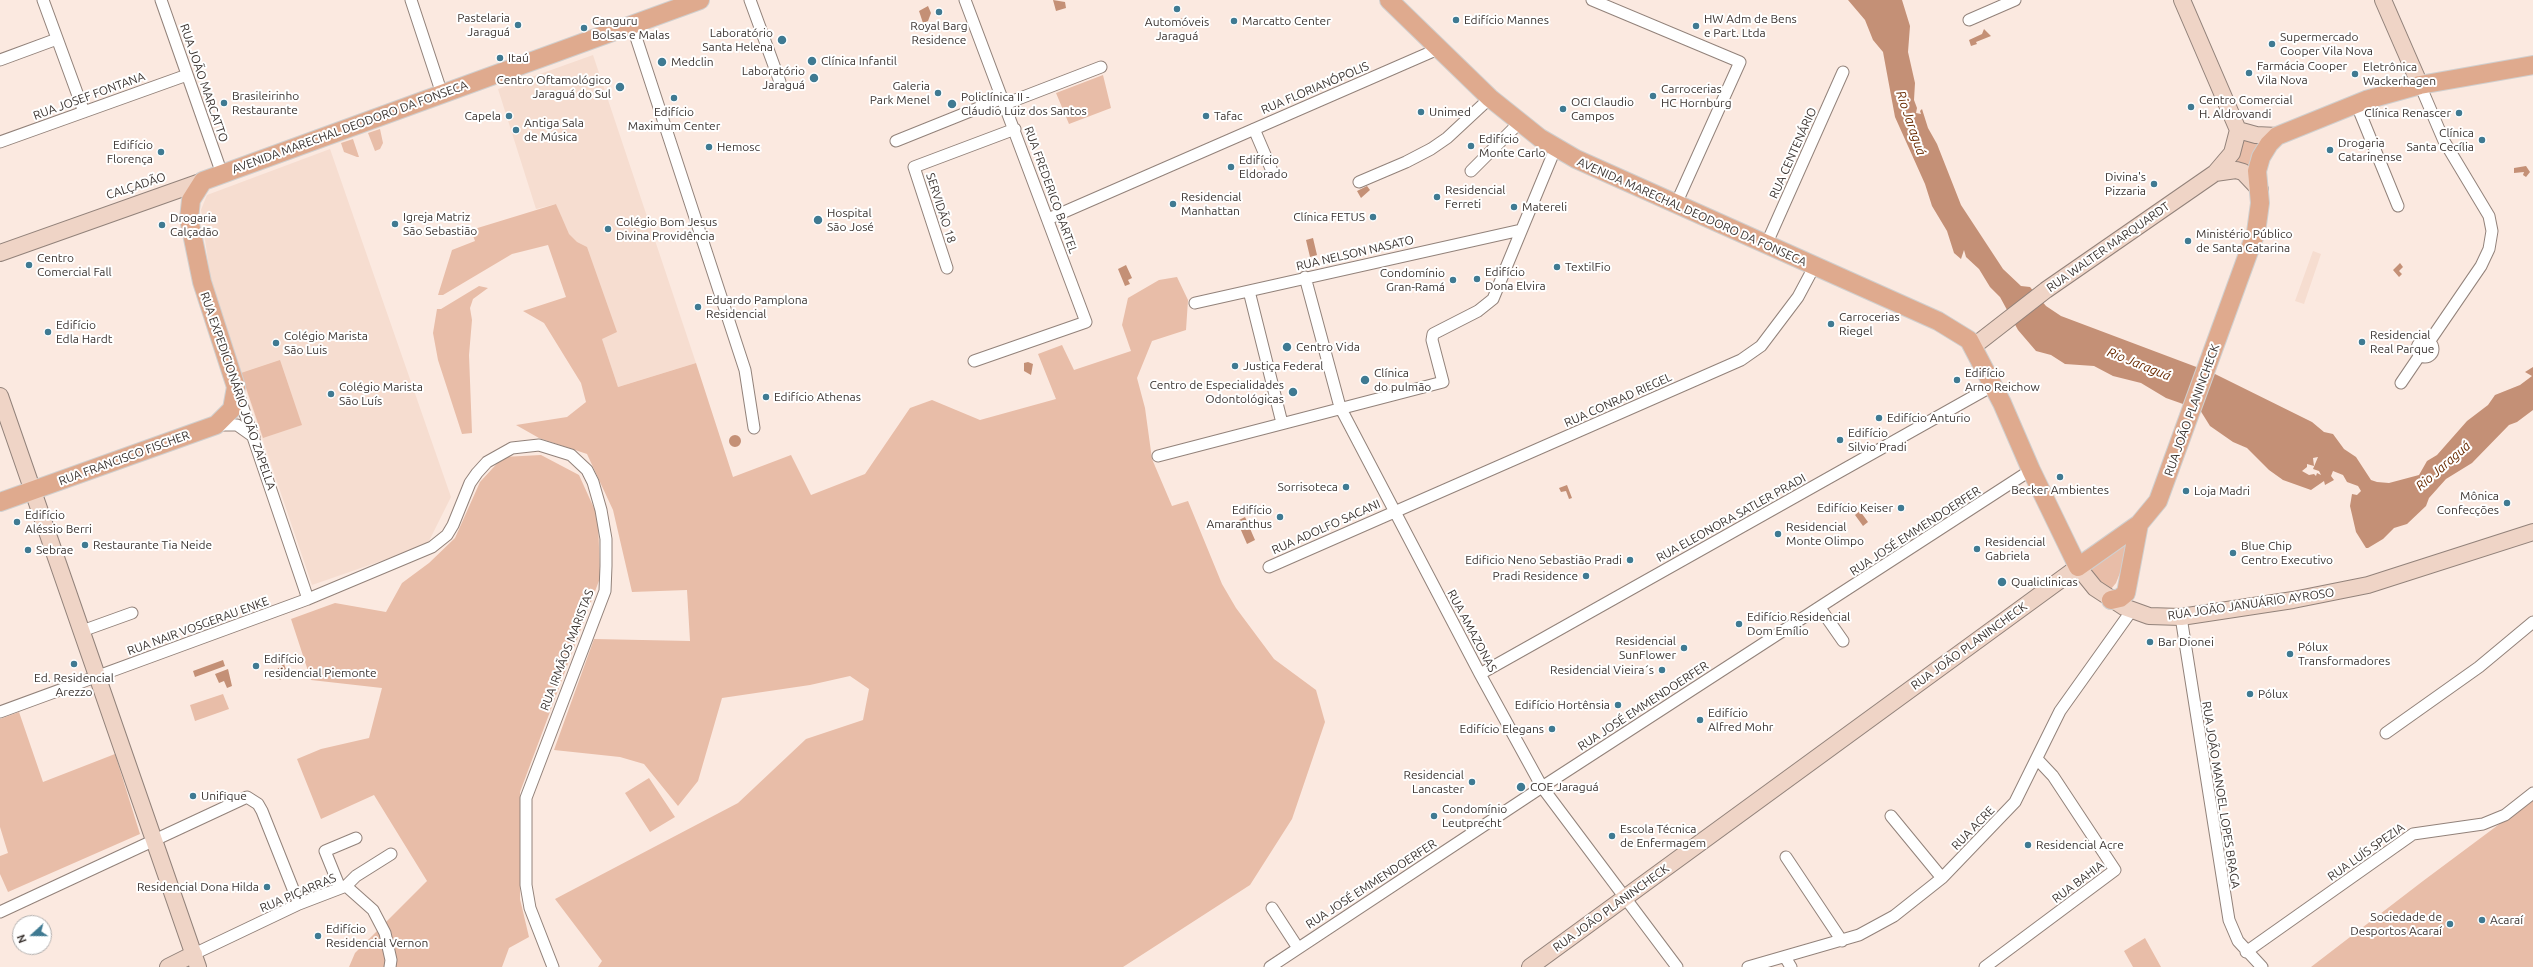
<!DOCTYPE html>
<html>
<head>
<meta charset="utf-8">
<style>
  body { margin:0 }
  #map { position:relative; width:2533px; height:967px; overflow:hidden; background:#fbe9e0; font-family:Ubuntu,sans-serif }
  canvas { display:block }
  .north { position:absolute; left:12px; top:915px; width:40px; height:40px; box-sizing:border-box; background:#fff; border:1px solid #b1aead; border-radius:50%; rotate:249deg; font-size:11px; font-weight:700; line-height:16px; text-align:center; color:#3c3532 }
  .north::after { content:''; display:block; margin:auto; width:14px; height:18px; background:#3f7a92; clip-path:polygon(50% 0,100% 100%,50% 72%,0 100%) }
</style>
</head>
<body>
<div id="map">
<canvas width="2533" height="967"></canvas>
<div class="north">N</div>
</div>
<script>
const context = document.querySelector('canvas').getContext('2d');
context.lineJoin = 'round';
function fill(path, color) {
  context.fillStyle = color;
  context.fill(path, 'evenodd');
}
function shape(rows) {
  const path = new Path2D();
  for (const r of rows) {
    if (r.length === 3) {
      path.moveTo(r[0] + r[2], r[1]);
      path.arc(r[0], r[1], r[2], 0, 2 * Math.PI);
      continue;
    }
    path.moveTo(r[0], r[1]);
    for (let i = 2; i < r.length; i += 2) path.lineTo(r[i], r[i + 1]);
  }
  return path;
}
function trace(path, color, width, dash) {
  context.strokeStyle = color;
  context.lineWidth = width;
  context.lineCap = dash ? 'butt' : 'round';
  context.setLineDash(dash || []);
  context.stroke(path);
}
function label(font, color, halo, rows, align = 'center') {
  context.font = font + ' Ubuntu,sans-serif';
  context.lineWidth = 4;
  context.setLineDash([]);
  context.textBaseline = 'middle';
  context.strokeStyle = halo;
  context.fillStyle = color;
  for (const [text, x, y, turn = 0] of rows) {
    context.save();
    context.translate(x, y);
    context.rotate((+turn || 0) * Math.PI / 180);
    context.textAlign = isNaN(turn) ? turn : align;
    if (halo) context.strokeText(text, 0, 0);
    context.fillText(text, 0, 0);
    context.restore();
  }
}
fill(shape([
  [593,55,696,363,618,387,556,204,536,209,498,89],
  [330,149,451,497,427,545,312,585,212,290,201,210,207,195],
  [2313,251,2321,254,2304,304,2295,301]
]), '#f6ddd0');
fill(shape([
  [1103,75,1111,108,1069,124,1056,93],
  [380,129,383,143,380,149,375,151,368,133],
  [353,139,359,157,357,157,344,152,341,143],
  [2260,139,2254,176,2231,162,2242,140],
  [556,204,569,234,577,242,587,247,617,332,602,339,618,387,696,363,733,477,791,455,811,495,865,474,910,408,932,400,980,420,1056,399,1038,354,1062,345,1074,370,1131,351,1122,325,1128,298,1159,280,1177,277,1188,300,1186,330,1152,341,1137,378,1145,408,1152,459,1172,506,1188,501,1222,584,1236,608,1274,659,1316,690,1325,722,1292,819,1250,885,1123,967,598,967,602,961,555,899,738,803,806,739,863,720,869,689,850,676,810,685,722,698,698,781,678,806,644,764,620,757,554,750,594,639,690,641,687,590,632,592,613,510,587,454,539,438,516,425,567,417,586,402,581,383,544,323,523,311,566,297,548,245,512,254,443,295,438,295,452,250,475,241,471,230],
  [479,286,488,288,473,299,470,308,472,320,469,355,472,433,462,434,438,360,433,333,437,309,441,309],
  [280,360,302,425,263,438,241,373],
  [541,455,579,475,598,517,600,578,520,792,520,899,529,937,509,948,502,967,349,967,355,953,427,881,374,795,321,819,297,759,321,749,369,738,382,688,311,680,291,619,335,603,386,612,402,583,429,563,455,538,480,482,503,457],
  [2127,539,2132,543,2116,583,2111,589,2105,588,2089,571],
  [223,694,229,709,195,721,190,705],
  [19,712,43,782,115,754,140,834,8,892,0,874,0,856,8,853,0,827,0,719],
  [649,778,675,817,650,832,625,793],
  [2533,799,2533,967,2311,967,2423,881],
  [2145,938,2161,967,2133,967,2124,951]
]), '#e8bda8');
fill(shape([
  [1053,0,1065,2,1066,8,1056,11],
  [1848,0,1902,0,1910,26,1908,52,1915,83,1914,100,1917,108,1916,113,1921,114,1920,111,1922,109,1928,128,1937,144,1961,205,2003,269,2021,286,2030,287,2046,306,2061,316,2215,374,2312,422,2324,432,2333,434,2344,449,2356,457,2371,480,2377,482,2389,483,2419,475,2427,461,2437,455,2467,421,2488,405,2495,395,2520,385,2532,376,2525,372,2533,367,2533,410,2517,422,2509,425,2472,463,2446,479,2429,498,2426,506,2407,524,2394,528,2383,539,2368,548,2366,548,2356,532,2350,506,2352,494,2357,495,2361,491,2358,486,2347,482,2343,475,2333,471,2331,476,2334,480,2325,485,2324,481,2311,490,2283,480,2269,470,2247,448,2233,442,2210,426,2200,410,2166,398,2141,383,2113,376,2094,366,2065,364,2051,355,2036,351,2018,330,2000,297,1990,287,1979,269,1966,257,1964,250,1961,259,1954,253,1947,231,1932,206,1925,184,1895,117,1883,52,1873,40,1865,20],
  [2318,457,2313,469,2319,471,2321,475,2317,473,2316,476,2314,474,2309,475,2302,471,2307,467,2307,464,2314,466,2313,458],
  [928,6,931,13,928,21,923,23,919,11],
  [1183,18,1183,28,1175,27,1173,21],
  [1984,29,1991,36,1976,42,1977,44,1971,46,1969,40,1982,34],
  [2526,166,2530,172,2526,177,2523,175,2524,172,2514,173,2514,168],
  [1367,186,1370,190,1361,198,1357,191],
  [1313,238,1317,255,1310,257,1306,240],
  [2400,263,2403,267,2399,271,2402,274,2399,277,2393,270],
  [1126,265,1132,278,1128,280,1130,284,1125,286,1118,269],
  [1028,362,1033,364,1031,375,1024,371,1024,363],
  [735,441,6],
  [1567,485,1572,498,1569,499,1566,491,1561,492,1559,488],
  [1860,511,1868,522,1863,526,1855,515],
  [1245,517,1255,540,1247,544,1237,521],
  [223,660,225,666,195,677,193,671],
  [284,664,287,672,280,680,276,670],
  [228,669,232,686,227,688,224,681,219,683,215,674]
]), '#c49076');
const street = shape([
  [43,0,84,112],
  [161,0,222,174],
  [411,0,442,94],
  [750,0,780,82],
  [965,0,1086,322,974,361],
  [1592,0,1740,62,1676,204],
  [1969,20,2015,0],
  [632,25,745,370,754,428],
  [0,60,57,39],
  [2420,85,2444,141,2489,216,2492,231,2489,249,2481,266,2429,342],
  [2356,103,2398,206],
  [1005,104,1101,67],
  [1254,129,1272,171],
  [896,141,1003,98],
  [0,142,187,75],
  [1471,171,1520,122],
  [1359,182,1406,162,1431,149,1447,138,1490,98],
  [1048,219,1438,49],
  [1766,245,1843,72],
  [947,268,914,167,1015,129],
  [1305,277,1340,407,1480,674,1542,787,1677,967],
  [1249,291,1282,423],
  [1195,303,1521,230],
  [2425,349,8],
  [2401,383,2420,355],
  [237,390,308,599],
  [216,425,237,425,254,437],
  [1158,456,1443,382,1432,340,1433,334,1478,311,1493,299,1556,147],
  [1269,567,1741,360,1761,346,1798,297,1814,267],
  [1820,608,1843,641],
  [2181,617,2229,920,2238,941,2262,967],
  [82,631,132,613],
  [1480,674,1994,385],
  [0,712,308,599,432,547,447,535,453,525,470,483,477,473,487,462,512,448,539,445,571,455,587,470,593,482,601,510,606,539,606,566,605,591,526,798,526,885,530,908,553,967],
  [2386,733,2479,667,2533,622],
  [1891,816,1942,878],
  [1786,857,1842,941],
  [346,886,356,876,391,854],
  [340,888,325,851,356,838],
  [1272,908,1298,948],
  [0,912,247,797,258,804,262,811,299,904],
  [2246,952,2413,834,2483,824,2505,815,2533,793],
  [194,954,299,904,346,886,373,910,385,933,391,960,390,967],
  [1785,957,1791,967],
  [1270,967,1542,787,2031,470],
  [1748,967,1859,935,1894,916,1942,878,2015,802,2060,711,2132,610],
  [1985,967,2115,870,2053,776,2037,759]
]);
const secondary = shape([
  [2182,0,2238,130],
  [2383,0,2420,85],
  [2238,130,2256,135,2277,136],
  [2215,173,2236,170,2243,172,2260,190],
  [0,253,203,181],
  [1974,346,2046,290,2215,173,2232,153,2238,130],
  [0,396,198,967],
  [168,967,194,954],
  [1530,967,2078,567,2095,588,2124,607,2149,616,2181,617,2293,600,2368,585,2533,532]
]);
const primary = shape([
  [1389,0,1490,98,1540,138,1576,159,1938,321,1969,340,2002,403,2031,470,2078,567,2139,524,2158,501,2256,232,2260,203,2257,171,2261,157,2269,144,2277,136,2366,100,2420,85,2533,65],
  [0,502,216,425,232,409,236,387,202,282,189,219,191,200,203,181,700,0],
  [2111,600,2120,598,2126,593,2139,524]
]);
trace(street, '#92827a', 13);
trace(secondary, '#92827a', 18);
trace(primary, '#d0cfce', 20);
trace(street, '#fff', 11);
trace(secondary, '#efd4c6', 16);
trace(primary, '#dfaa8e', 18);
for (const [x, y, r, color] of [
  [1177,9,4,"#3f7a92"],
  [939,12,4,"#3f7a92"],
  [1456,20,4,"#3f7a92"],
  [1234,21,4,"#3f7a92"],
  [518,25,4,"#3f7a92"],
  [1696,26,4,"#3f7a92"],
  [584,28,4,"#3f7a92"],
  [782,40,5,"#3f7a92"],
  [2272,44,4,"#3f7a92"],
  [500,58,4,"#3f7a92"],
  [812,61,5,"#3f7a92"],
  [662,62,5,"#3f7a92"],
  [2249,73,4,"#3f7a92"],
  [2355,74,4,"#3f7a92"],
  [814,78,5,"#3f7a92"],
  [620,87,5,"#3f7a92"],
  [938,93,4,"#3f7a92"],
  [1653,96,4,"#3f7a92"],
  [674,98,4,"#3f7a92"],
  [224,103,4,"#3f7a92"],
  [952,104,5,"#3f7a92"],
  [2191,107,4,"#3f7a92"],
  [1563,109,4,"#3f7a92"],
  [1421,112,4,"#3f7a92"],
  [2459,113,4,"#3f7a92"],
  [509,116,4,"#3f7a92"],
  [1206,116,4,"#3f7a92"],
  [516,130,4,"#3f7a92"],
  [2482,140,4,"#3f7a92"],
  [1471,146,4,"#3f7a92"],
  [709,147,4,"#3f7a92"],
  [2330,150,4,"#3f7a92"],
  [161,152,4,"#3f7a92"],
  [1231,167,4,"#3f7a92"],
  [2154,184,4,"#3f7a92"],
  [1437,197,4,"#3f7a92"],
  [1173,204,4,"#3f7a92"],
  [1514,207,4,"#3f7a92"],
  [1373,217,4,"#3f7a92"],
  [818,220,5,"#3f7a92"],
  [395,224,4,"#3f7a92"],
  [162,225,4,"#3f7a92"],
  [608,229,4,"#3f7a92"],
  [2188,241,4,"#3f7a92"],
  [29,265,4,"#3f7a92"],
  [1557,267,4,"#3f7a92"],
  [1477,279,4,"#3f7a92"],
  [1453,280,4,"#3f7a92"],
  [698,307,4,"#3f7a92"],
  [1831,324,4,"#3f7a92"],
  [48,332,4,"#3f7a92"],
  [2362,342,4,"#3f7a92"],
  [276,343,4,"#3f7a92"],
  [1287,347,5,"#3f7a92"],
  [1235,366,4,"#3f7a92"],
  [1365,380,5,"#3f7a92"],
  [1957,380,4,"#3f7a92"],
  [1293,392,5,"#3f7a92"],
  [331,394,4,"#3f7a92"],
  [766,397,4,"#3f7a92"],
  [1879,418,4,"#3f7a92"],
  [1840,440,4,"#3f7a92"],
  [2060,477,4,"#3f7a92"],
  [1346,487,4,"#3f7a92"],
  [2186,491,4,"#3f7a92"],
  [2507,503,4,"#3f7a92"],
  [1901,508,4,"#3f7a92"],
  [1280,517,4,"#3f7a92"],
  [17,522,4,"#3f7a92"],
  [1778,534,4,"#3f7a92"],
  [85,545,4,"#3f7a92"],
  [1977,549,4,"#3f7a92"],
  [28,550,4,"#3f7a92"],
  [2233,553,4,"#3f7a92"],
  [1630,560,4,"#3f7a92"],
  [1586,576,4,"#3f7a92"],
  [2002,582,5,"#3f7a92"],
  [1739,624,4,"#3f7a92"],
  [2150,642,4,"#3f7a92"],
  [1684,648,4,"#3f7a92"],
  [2290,654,4,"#3f7a92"],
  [74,664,4,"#3f7a92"],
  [256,666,4,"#3f7a92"],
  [1662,670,4,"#3f7a92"],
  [2250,694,4,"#3f7a92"],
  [1618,705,4,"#3f7a92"],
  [1700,720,4,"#3f7a92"],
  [1552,729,4,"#3f7a92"],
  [1472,782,4,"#3f7a92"],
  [1521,787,5,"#3f7a92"],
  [193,796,4,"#3f7a92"],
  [1434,816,4,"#3f7a92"],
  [1612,836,4,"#3f7a92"],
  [2028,845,4,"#3f7a92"],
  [267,887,4,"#3f7a92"],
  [2482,920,4,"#3f7a92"],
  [2450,924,4,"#3f7a92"],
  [318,936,4,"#3f7a92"]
]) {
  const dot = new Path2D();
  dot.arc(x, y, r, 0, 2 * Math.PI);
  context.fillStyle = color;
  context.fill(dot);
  trace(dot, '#fff', 1.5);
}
label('12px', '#3c3532', '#fff', [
  ["Pastelaria",510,18,"right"],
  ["Jaraguá",510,32,"right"],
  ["HW Adm de Bens",1704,19],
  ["e Part. Ltda",1704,33],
  ["Edifício Mannes",1464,20],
  ["Canguru",592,21],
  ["Bolsas e Malas",592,35],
  ["Marcatto Center",1242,21],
  ["Automóveis",1177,22,"center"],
  ["Jaraguá",1177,36,"center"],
  ["Royal Barg",939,26,"center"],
  ["Residence",939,40,"center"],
  ["Laboratório",773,33,"right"],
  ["Santa Helena",773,47,"right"],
  ["Supermercado",2280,37],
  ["Cooper Vila Nova",2280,51],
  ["Itaú",508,58],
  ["Clínica Infantil",821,61],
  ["Medclin",671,62],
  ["Farmácia Cooper",2257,66],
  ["Vila Nova",2257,80],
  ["Eletrônica",2363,67],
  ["Wackerhagen",2363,81],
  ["Laboratório",805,71,"right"],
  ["Jaraguá",805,85,"right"],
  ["Centro Oftamológico",611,80,"right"],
  ["Jaraguá do Sul",611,94,"right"],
  ["Galeria",930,86,"right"],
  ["Park Menel",930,100,"right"],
  ["Carrocerias",1661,89],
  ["HC Hornburg",1661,103],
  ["Brasileirinho",232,96],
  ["Restaurante",232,110],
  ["Policlínica II -",961,97],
  ["Cláudio Luiz dos Santos",961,111],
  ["Centro Comercial",2199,100],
  ["H. Aldrovandi",2199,114],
  ["OCI Claudio",1571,102],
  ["Campos",1571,116],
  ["Edifício",674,112,"center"],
  ["Maximum Center",674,126,"center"],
  ["Unimed",1429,112],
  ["Clínica Renascer",2451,113,"right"],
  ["Capela",501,116,"right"],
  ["Tafac",1214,116],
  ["Antiga Sala",524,123],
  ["de Música",524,137],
  ["Clínica",2474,133,"right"],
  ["Santa Cecília",2474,147,"right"],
  ["Edifício",1479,139],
  ["Monte Carlo",1479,153],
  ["Drogaria",2338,143],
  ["Catarinense",2338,157],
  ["Edifício",153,145,"right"],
  ["Florença",153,159,"right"],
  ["Hemosc",717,147],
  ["Edifício",1239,160],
  ["Eldorado",1239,174],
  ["Divina's",2146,177,"right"],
  ["Pizzaria",2146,191,"right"],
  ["Residencial",1445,190],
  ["Ferreti",1445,204],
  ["Residencial",1181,197],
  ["Manhattan",1181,211],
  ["Matereli",1522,207],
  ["Hospital",827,213],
  ["São José",827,227],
  ["Igreja Matriz",403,217],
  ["São Sebastião",403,231],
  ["Clínica FETUS",1365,217,"right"],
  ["Drogaria",170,218],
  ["Calçadão",170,232],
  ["Colégio Bom Jesus",616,222],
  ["Divina Providência",616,236],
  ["Ministério Público",2196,234],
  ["de Santa Catarina",2196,248],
  ["Centro",37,258],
  ["Comercial Fall",37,272],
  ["TextilFio",1565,267],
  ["Edifício",1485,272],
  ["Dona Elvira",1485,286],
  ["Condomínio",1445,273,"right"],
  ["Gran-Ramá",1445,287,"right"],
  ["Eduardo Pamplona",706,300],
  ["Residencial",706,314],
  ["Carrocerias",1839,317],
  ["Riegel",1839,331],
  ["Edifício",56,325],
  ["Edla Hardt",56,339],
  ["Residencial",2370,335],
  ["Real Parque",2370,349],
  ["Colégio Marista",284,336],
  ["São Luis",284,350],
  ["Centro Vida",1296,347],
  ["Justiça Federal",1243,366],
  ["Clínica",1374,373],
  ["do pulmão",1374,387],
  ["Edifício",1965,373],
  ["Arno Reichow",1965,387],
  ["Centro de Especialidades",1284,385,"right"],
  ["Odontológicas",1284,399,"right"],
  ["Colégio Marista",339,387],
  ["São Luís",339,401],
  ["Edifício Athenas",774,397],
  ["Edifício Anturio",1887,418],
  ["Edifício",1848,433],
  ["Silvio Pradi",1848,447],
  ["Sorrisoteca",1338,487,"right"],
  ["Becker Ambientes",2060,490,"center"],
  ["Loja Madri",2194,491],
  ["Mônica",2499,496,"right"],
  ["Confecções",2499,510,"right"],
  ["Edifício Keiser",1893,508,"right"],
  ["Edifício",1272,510,"right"],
  ["Amaranthus",1272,524,"right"],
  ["Edifício",25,515],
  ["Aléssio Berri",25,529],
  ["Residencial",1786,527],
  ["Monte Olimpo",1786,541],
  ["Residencial",1985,542],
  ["Gabriela",1985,556],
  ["Restaurante Tia Neide",93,545],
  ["Blue Chip",2241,546],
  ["Centro Executivo",2241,560],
  ["Sebrae",36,550],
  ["Edificio Neno Sebastião Pradi",1622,560,"right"],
  ["Pradi Residence",1578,576,"right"],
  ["Qualiclinicas",2011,582],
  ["Edifício Residencial",1747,617],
  ["Dom Emílio",1747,631],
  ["Residencial",1676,641,"right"],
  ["SunFlower",1676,655,"right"],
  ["Bar Dionei",2158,642],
  ["Pólux",2298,647],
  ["Transformadores",2298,661],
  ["Edifício",264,659],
  ["residencial Piemonte",264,673],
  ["Residencial Vieira´s",1654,670,"right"],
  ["Ed. Residencial",74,678,"center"],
  ["Arezzo",74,692,"center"],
  ["Pólux",2258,694],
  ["Edifício Hortênsia",1610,705,"right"],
  ["Edifício",1708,713],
  ["Alfred Mohr",1708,727],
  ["Edifício Elegans",1544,729,"right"],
  ["Residencial",1464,775,"right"],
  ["Lancaster",1464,789,"right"],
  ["COE Jaraguá",1530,787],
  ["Unifique",201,796],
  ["Condomínio",1442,809],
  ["Leutprecht",1442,823],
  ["Escola Técnica",1620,829],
  ["de Enfermagem",1620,843],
  ["Residencial Acre",2036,845],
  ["Residencial Dona Hilda",259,887,"right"],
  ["Sociedade de",2442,917,"right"],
  ["Desportos Acaraí",2442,931,"right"],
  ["Acaraí",2490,920],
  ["Edifício",326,929],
  ["Residencial Vernon",326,943]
], 'left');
label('12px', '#3c3532', '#fff', [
  ["RUA JOÃO MARCATTO",204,83,71],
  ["RUA FLORIANÓPOLIS",1315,88,-23],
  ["RUA JOSEF FONTANA",89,96,-20],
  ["AVENIDA MARECHAL DEODORO DA FONSECA",350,127,-20],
  ["RUA CENTENÁRIO",1793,153,-66],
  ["CALÇADÃO",136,186,-18],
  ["RUA FREDERICO BARTEL",1051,190,70],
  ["SERVIDÃO 18",941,208,72],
  ["AVENIDA MARECHAL DEODORO DA FONSECA",1692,212,24],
  ["RUA WALTER MARQUARDT",2108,247,-35],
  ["RUA NELSON NASATO",1355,253,-13],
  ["RUA EXPEDICIONÁRIO JOÃO ZAPELLA",238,391,71],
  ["RUA CONRAD RIEGEL",1618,400,-24],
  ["RUA JOÃO PLANINCHECK",2192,410,-70],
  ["RUA FRANCISCO FISCHER",124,458,-20],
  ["RUA ELEONORA SATLER PRADI",1731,518,-29],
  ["RUA ADOLFO SACANI",1326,527,-24],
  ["RUA JOSÉ EMMENDOERFER",1915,531,-33],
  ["RUA JOÃO JANUÁRIO AYROSO",2251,604,-8],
  ["RUA NAIR VOSGERAU ENKE",198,626,-20],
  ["RUA AMAZONAS",1472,631,62],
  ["RUA JOÃO PLANINCHECK",1969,646,-36],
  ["RUA IRMÃOS MARISTAS",567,650,-69],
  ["RUA JOSÉ EMMENDOERFER",1643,706,-33],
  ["RUA JOÃO MANOEL LOPES BRAGA",2221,795,81],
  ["RUA ACRE",1973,828,-46],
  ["RUA LUÍS SPEZIA",2366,852,-35],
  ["RUA BAHIA",2078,882,-37],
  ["RUA JOSÉ EMMENDOERFER",1371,884,-33],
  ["RUA PIÇARRAS",298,893,-23],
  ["RUA JOÃO PLANINCHECK",1611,908,-36]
]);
label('italic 13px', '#6a2b00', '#fff', [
  ["Rio Jaraguá",1911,123,71],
  ["Rio Jaraguá",2139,364,22],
  ["Rio Jaraguá",2443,466,-41]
]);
</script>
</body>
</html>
